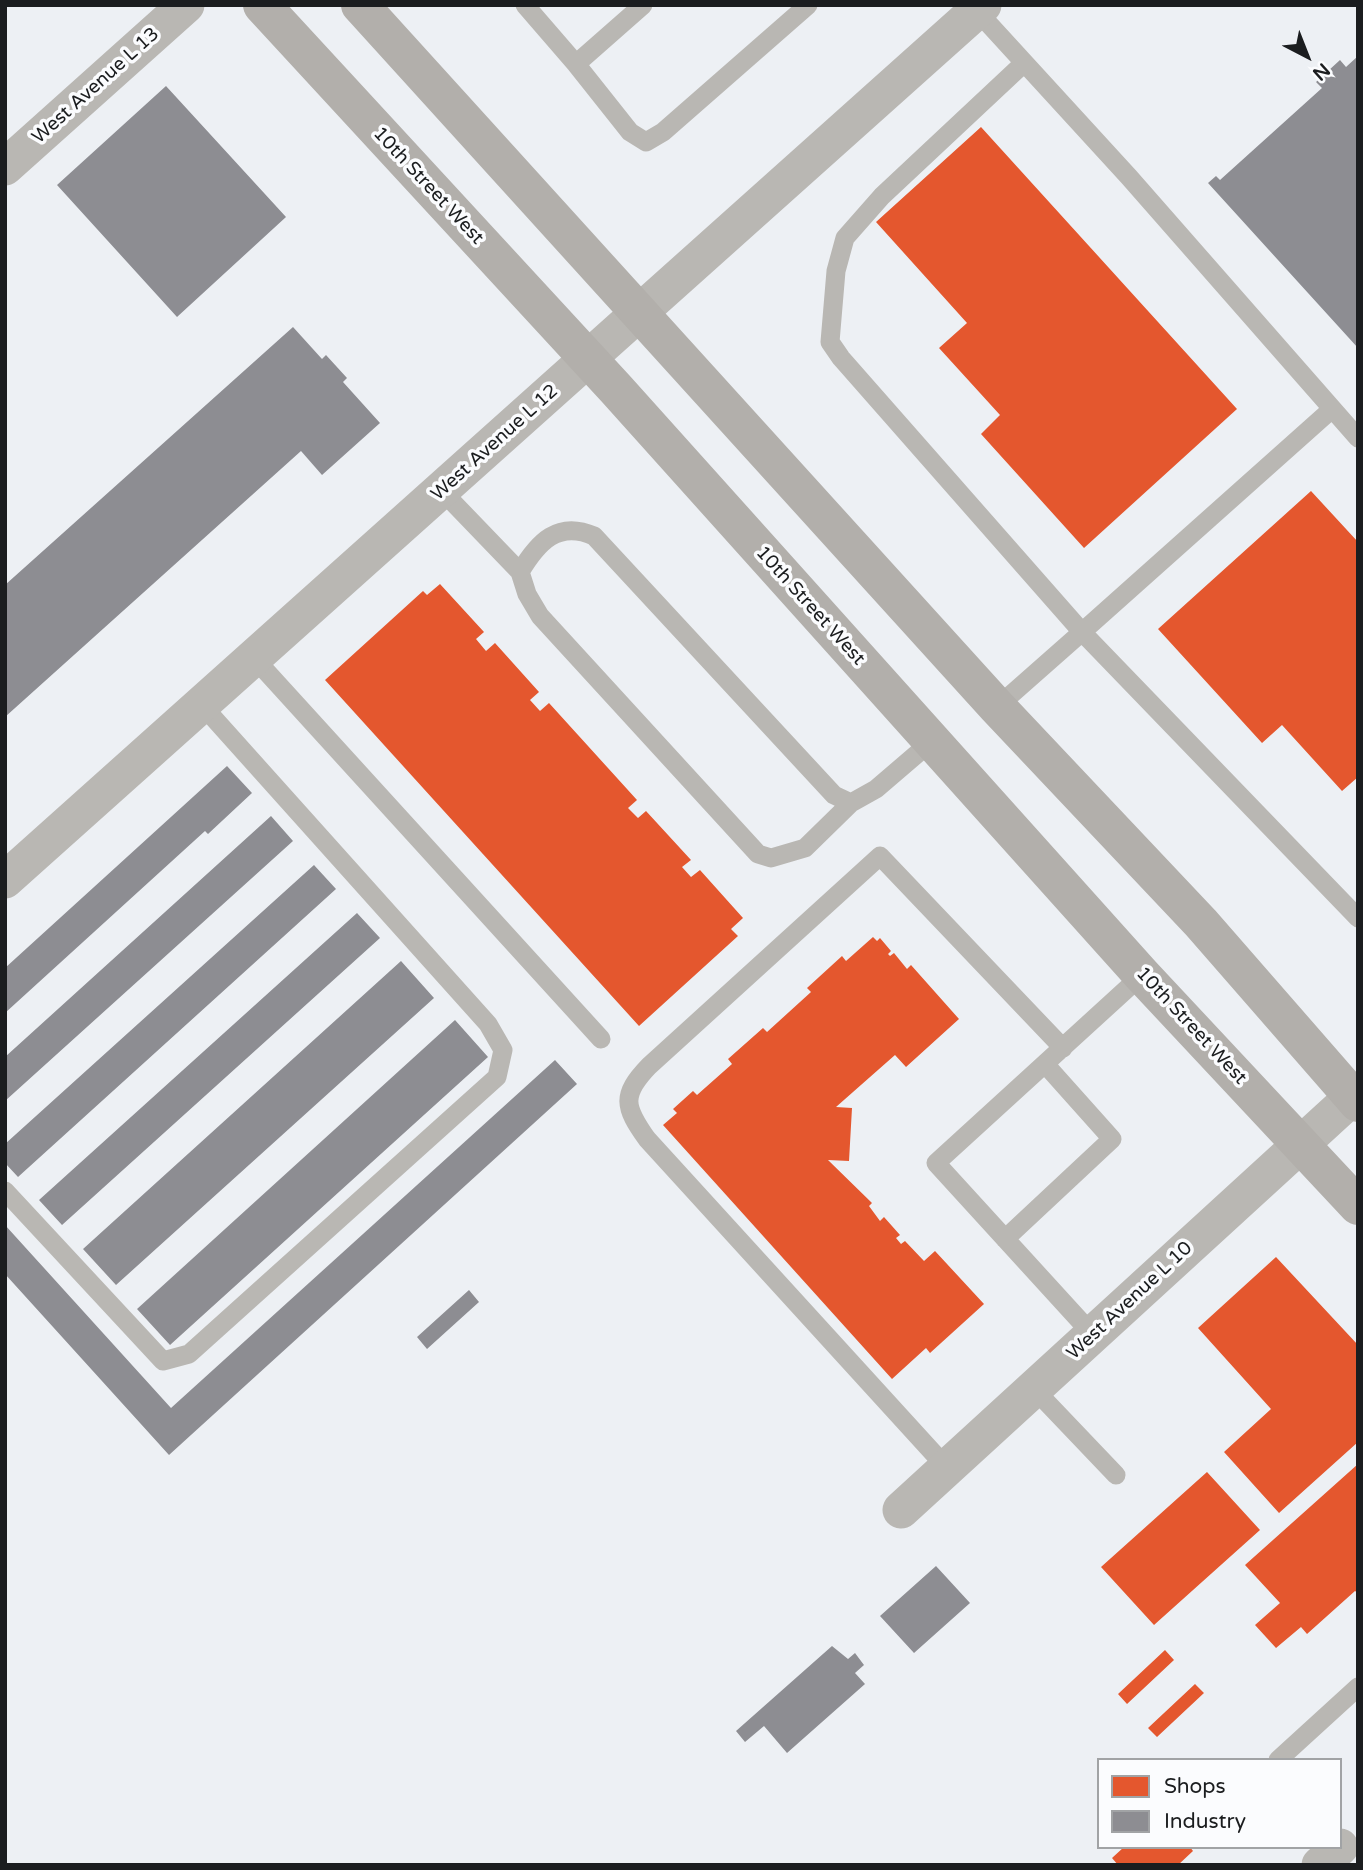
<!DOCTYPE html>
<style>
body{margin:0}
#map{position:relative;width:1363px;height:1870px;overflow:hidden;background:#edf0f4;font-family:"Varela Round",sans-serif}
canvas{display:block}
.frame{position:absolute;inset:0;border:7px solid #1b1d1f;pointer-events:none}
.legend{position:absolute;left:1097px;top:1758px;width:245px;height:91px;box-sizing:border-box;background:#fbfcfe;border:2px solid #a1a3a5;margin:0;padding:9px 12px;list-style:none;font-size:21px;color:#1b1d1f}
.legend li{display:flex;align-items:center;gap:14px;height:35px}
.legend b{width:35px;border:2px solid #a1a3a5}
.north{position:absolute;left:1272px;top:21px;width:70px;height:70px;-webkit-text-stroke:5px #fbfcfe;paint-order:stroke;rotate:138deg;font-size:19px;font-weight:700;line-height:28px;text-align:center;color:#1b1d1f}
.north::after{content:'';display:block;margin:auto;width:24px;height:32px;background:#1b1d1f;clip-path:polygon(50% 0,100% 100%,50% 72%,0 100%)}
</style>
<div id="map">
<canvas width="1363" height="1870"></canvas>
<div class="frame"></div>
<ul class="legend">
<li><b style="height:19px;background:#e4572e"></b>Shops</li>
<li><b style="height:19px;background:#8d8d92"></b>Industry</li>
</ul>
<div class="north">N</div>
</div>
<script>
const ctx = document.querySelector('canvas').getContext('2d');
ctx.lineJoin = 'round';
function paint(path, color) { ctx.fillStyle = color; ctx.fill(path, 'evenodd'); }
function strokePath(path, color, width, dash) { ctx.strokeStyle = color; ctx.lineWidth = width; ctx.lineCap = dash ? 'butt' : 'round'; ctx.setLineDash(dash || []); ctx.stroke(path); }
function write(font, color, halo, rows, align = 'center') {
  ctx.font = font + ' "Varela Round",sans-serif'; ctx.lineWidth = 7; ctx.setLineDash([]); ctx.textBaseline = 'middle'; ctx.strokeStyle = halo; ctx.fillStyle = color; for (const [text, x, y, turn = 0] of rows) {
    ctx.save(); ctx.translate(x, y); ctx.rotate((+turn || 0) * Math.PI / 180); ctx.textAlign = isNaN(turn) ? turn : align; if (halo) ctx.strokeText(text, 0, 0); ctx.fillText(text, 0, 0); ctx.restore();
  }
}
const shops = new Path2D(`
 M981,127L1237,409L1084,548L981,434L1000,415L939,348L967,323L876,222Z
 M1311,491L1358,542V777L1342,791L1282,725L1262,743L1158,629Z
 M440,584L484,632L476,639L486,651L495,643L539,692L530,700L540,711L549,703L637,800L628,808L638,818L646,811L691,860L682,867L691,877L700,870L743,918L731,929L738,936L639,1026L325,680L423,591L427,595Z
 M873,937L877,941L880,938L891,951L888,954L890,956L894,953L907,969L911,965L959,1019L906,1067L895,1055L836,1107L852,1108L849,1161L828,1160L872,1203L869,1206L880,1221L884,1217L900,1235L896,1238L901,1244L905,1241L924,1261L935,1251L984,1304L930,1353L926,1348L892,1379L663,1125L677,1113L673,1109L693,1091L697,1095L732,1064L728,1059L763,1028L767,1032L811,992L807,988L842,956L846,961Z
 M1276,1257L1358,1345V1442L1279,1513L1224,1452L1271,1409L1198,1328Z
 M1358,1464V1593L1355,1591L1307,1634L1301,1627L1276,1648L1255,1625L1280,1603L1245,1565Z
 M1207,1472L1260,1530L1154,1625L1101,1567Z
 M1165,1650L1174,1660L1127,1704L1118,1694Z
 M1195,1684L1204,1693L1157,1737L1148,1728Z
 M1124,1847H1190L1193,1851L1178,1865H1118L1112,1858Z`);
const industry = new Path2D(`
 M1358,56V348L1208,183L1216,176L1220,180L1322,88L1316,82L1340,60L1346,67Z
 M166,86L286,217L177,317L57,185Z
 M293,327L322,359L326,355L347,378L343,382L380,423L322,475L301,451L5,717V585Z
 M227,766L252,793L208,834L205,831L5,1013V968Z
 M271,816L293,841L5,1101V1057Z
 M314,865L336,889L18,1177L5,1163V1144Z
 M357,913L380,938L62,1225L39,1200Z
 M401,961L434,998L116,1285L83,1249Z
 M455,1020L488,1057L170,1345L137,1309Z
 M555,1060L577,1084L169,1455L5,1274V1225L171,1408Z
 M469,1290L479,1302L427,1349L417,1337Z
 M936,1566L970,1603L914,1653L880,1616Z
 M832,1646L848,1659L855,1653L864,1665L855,1673L865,1684L787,1753L764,1726L745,1742L736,1731Z`);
const lane = new Path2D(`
 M525,5L576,64L643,5
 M977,11L1129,177L1358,438
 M1024,63L882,196L845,238L836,271L830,342L841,358L1082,632L1332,409
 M576,64L630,132L646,142L663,132L808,5
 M442,491L520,572
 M254,658L601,1039
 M997,707L1082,632L1358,918
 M851,803L834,795L594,536C558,520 538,542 520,572L527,594L540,616L758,854L771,858L805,848L851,803L876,789L932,741
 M5,1191L163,1361L189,1354L497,1077L503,1050L488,1024L202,705
 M1005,1239L1112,1139L1045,1064
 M1093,1335L936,1163L1142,975
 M1034,1389L1116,1475
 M947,1468L647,1139C624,1107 621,1095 649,1066L880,856L1063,1048
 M1278,1760L1358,1687`);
const street = new Path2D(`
 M5,167L186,5
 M5,880L983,5
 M901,1510L1358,1092
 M1320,1865L1340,1847`);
const primary = new Path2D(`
 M262,5L616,389L1142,975L1358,1206
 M360,5L997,707L1201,923L1358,1103`);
const streetNames = [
 ["West Avenue L 13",96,86,-42],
 ["10th Street West",428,186,47],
 ["West Avenue L 12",495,443,-42],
 ["10th Street West",810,606,48],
 ["10th Street West",1191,1026,47],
 ["West Avenue L 10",1130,1301,-43]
];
paint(shops, '#e4572e');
paint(industry, '#8d8d92');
strokePath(lane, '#b9b7b3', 19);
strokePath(street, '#b9b7b3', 37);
strokePath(primary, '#b2afab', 38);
write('19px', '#1b1d1f', '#fbfcfe', streetNames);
</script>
